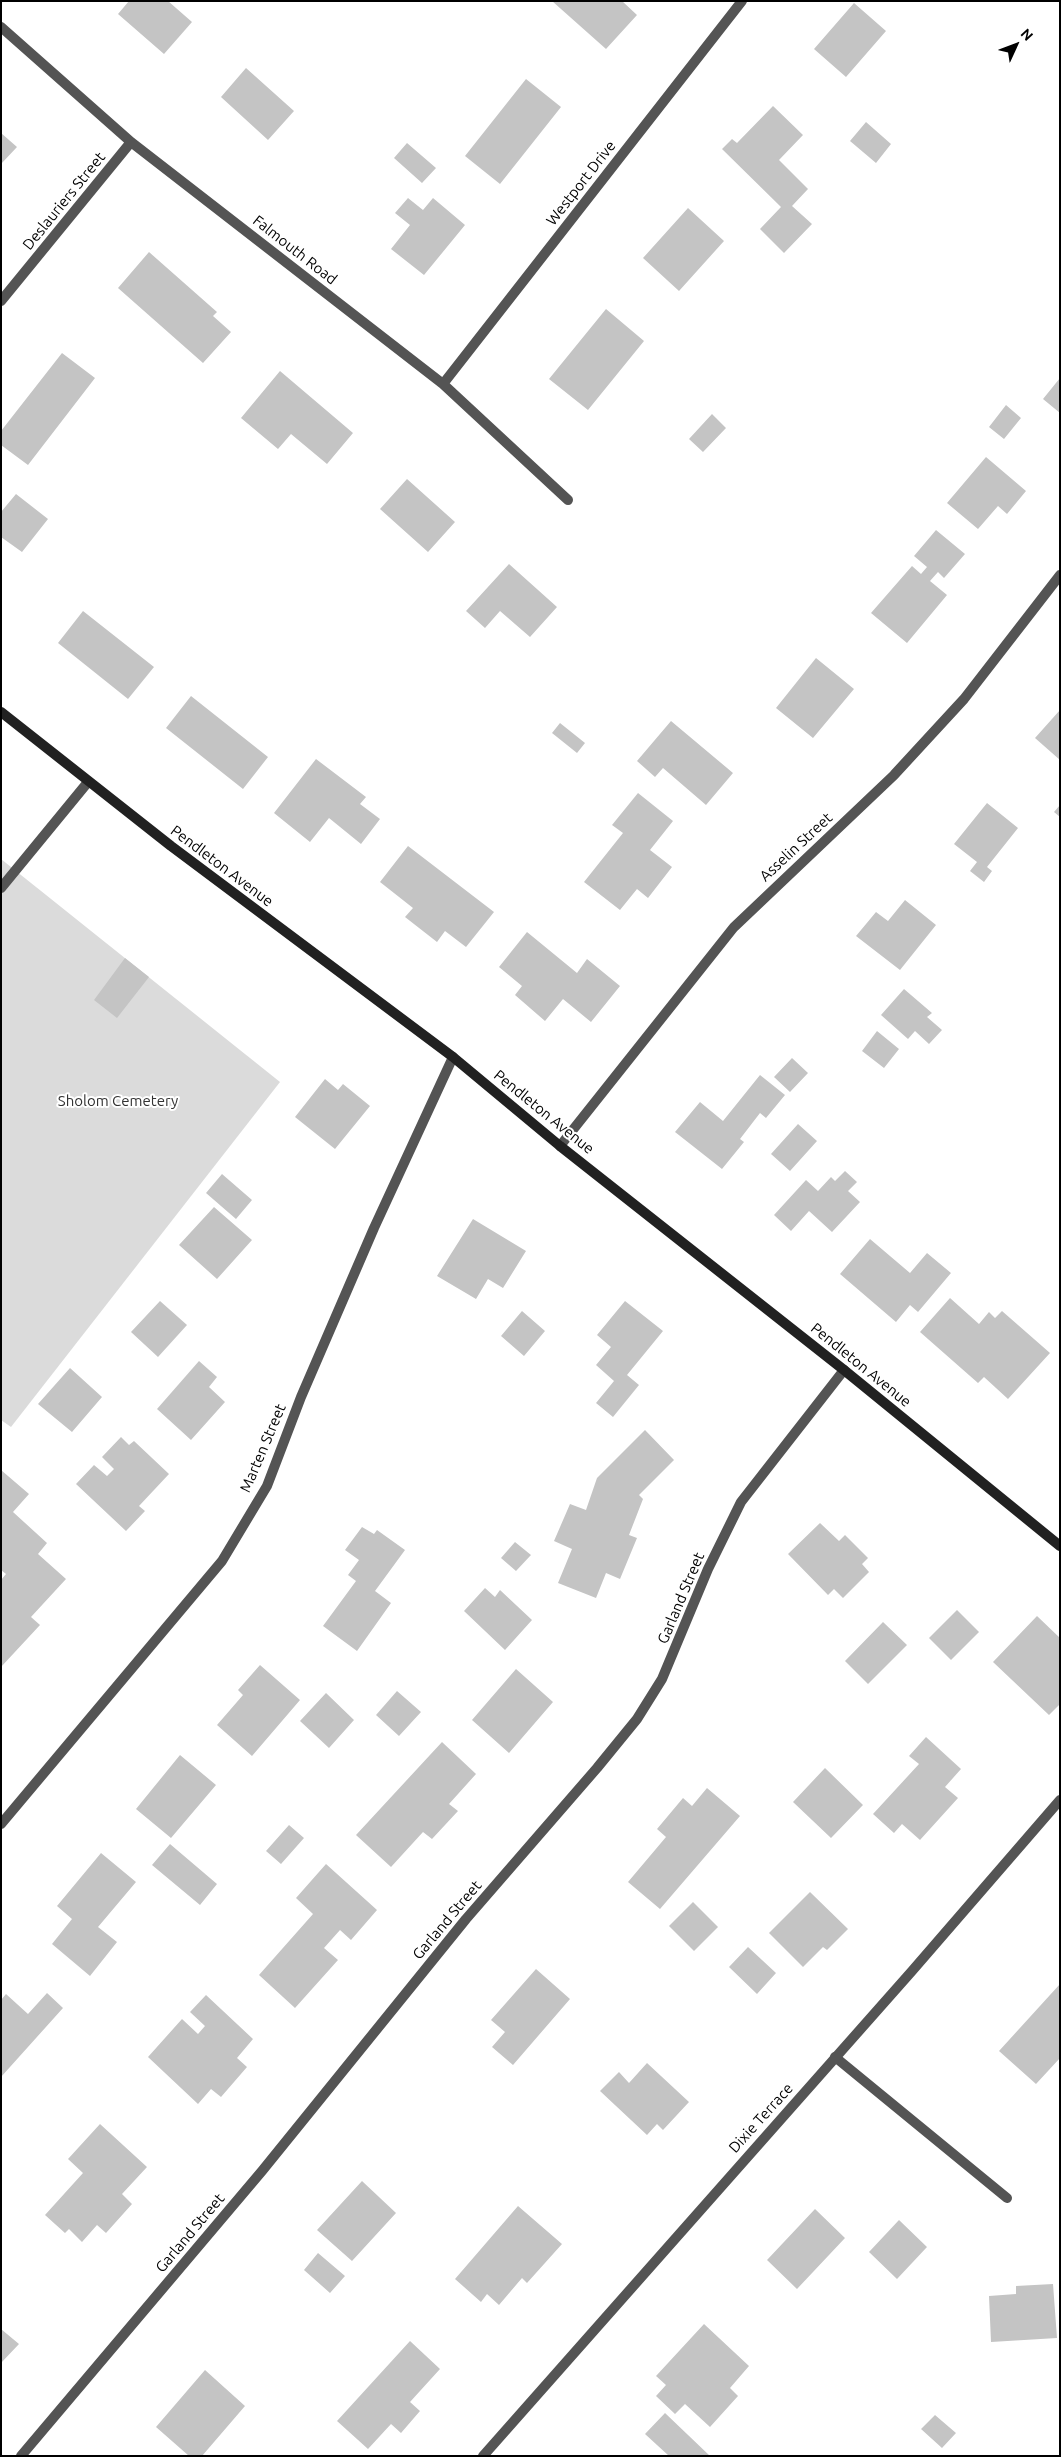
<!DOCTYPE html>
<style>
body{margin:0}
#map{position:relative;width:1061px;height:2457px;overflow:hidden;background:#fff;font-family:Ubuntu,sans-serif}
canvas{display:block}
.frame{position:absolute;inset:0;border:2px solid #000;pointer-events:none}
.north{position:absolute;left:991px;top:20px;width:50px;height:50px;-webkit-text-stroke:4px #fff;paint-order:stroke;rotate:47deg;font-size:14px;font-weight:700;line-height:20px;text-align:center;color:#000}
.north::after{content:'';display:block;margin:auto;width:18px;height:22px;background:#000;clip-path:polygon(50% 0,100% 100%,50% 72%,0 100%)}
</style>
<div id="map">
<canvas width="1061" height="2457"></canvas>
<div class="frame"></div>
<div class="north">N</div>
</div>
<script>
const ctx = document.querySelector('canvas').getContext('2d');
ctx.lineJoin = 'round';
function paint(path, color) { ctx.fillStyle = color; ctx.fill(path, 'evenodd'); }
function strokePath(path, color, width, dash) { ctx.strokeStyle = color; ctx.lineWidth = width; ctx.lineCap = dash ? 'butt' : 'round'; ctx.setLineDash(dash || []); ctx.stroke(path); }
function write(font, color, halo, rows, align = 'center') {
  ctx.font = font + ' Ubuntu,sans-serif'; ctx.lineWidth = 4; ctx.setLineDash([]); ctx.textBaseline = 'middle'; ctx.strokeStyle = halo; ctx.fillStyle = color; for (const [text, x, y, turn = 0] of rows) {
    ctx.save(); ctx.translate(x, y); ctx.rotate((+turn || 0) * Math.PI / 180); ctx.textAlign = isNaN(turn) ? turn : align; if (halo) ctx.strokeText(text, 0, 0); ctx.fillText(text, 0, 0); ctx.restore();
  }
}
const green = new Path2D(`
 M1,859L280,1082L11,1427L1,1420Z`);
const building = new Path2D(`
 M129,1H168L192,22L164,54L118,14Z
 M552,1H622L637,15L606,49Z
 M854,3L886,31L846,77L814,49Z
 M246,68L294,111L268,140L221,97Z
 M526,79L561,107L500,184L465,156Z
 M773,106L803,135L779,160L808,189L792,206L812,224L784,253L760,229L781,207L722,149L732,139L737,143Z
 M866,122L891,144L876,163L850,141Z
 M1,133L17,147L1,164Z
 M407,143L436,168L422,183L394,158Z
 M408,198L423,210L433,198L465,225L424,275L391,249L410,225L395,213Z
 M688,208L724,241L679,291L643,258Z
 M149,252L217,312L213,316L231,332L203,363L118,288Z
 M606,309L644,341L588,410L549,379Z
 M62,353L95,378L28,465L1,445V431Z
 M280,371L353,433L327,464L291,434L278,449L241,418Z
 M1060,378V413L1043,399Z
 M1006,405L1021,418L1004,439L989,427Z
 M712,414L726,428L703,452L689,439Z
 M986,457L1026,491L1007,514L998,506L978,529L947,503Z
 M407,479L455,522L428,552L380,509Z
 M16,494L48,519L22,552L1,537V512Z
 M936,530L965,554L944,578L938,572L930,581L947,595L907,643L871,613L912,566L921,574L927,567L914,556Z
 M509,564L557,607L530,637L500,611L485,628L466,611Z
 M83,611L154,667L128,699L58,643Z
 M816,658L854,689L813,738L776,708Z
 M191,696L268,757L243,789L166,728Z
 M1060,710V760L1035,738Z
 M671,721L733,773L706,805L663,768L655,777L637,761Z
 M560,723L585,743L577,753L552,733Z
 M316,759L366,797L360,804L380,819L361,844L329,818L310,842L274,813Z
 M638,793L673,821L650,850L672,867L648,898L637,889L620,910L584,882L623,833L612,825Z
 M987,803L1018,828L987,867L992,871L984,882L970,871L977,862L954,844Z
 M1060,805V817L1054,812Z
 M408,846L494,912L466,947L445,931L437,942L405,917L413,908L380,882Z
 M905,900L936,925L900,970L856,936L876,912L888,921Z
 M527,932L577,973L587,959L620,986L591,1022L563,999L545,1021L515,995L522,986L499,967Z
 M125,958L149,977L117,1018L94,1000Z
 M904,989L932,1013L927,1017L942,1030L929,1044L915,1031L908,1039L881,1015Z
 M877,1031L899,1049L884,1068L862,1051Z
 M792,1058L808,1073L790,1092L774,1077Z
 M760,1075L785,1095L766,1118L760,1113L740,1139L744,1142L722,1169L675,1132L700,1102L723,1121Z
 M325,1079L338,1090L343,1084L370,1106L335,1149L295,1117Z
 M798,1124L817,1141L790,1171L771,1154Z
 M845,1171L857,1182L848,1191L860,1202L832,1232L809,1211L791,1231L774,1215L806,1180L818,1191L831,1177L835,1181Z
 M222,1174L252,1200L236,1219L206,1193Z
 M214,1207L252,1240L217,1279L179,1245Z
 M473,1219L526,1251L503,1288L488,1279L476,1299L437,1276Z
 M870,1239L910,1273L927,1253L951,1273L918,1312L910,1305L896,1322L840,1274Z
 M950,1298L979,1324L989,1312L995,1318L1002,1311L1050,1353L1008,1399L984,1377L978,1383L920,1332Z
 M160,1301L187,1325L158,1357L131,1332Z
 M625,1301L663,1331L627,1375L639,1385L613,1417L596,1403L614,1381L596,1365L611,1347L597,1335Z
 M522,1311L545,1331L524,1356L501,1336Z
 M199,1361L217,1377L209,1387L225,1402L191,1440L157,1409Z
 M70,1368L102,1397L72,1432L38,1404Z
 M645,1430L674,1460L639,1495L643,1499L629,1535L637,1538L620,1579L606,1573L596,1598L558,1583L572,1549L554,1541L570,1504L586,1510L597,1478Z
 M121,1437L129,1445L134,1441L169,1474L139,1506L145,1511L126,1531L76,1484L94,1465L107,1476L114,1469L102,1457Z
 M1,1470L29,1494L13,1512L47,1543L38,1554L66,1579L31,1617L40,1625L1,1667V1580L6,1574L1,1570Z
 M820,1523L839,1541L845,1535L868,1558L862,1564L869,1572L843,1598L834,1589L828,1595L788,1554Z
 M362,1527L374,1534L377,1530L405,1550L375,1591L391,1603L357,1651L323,1626L356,1581L348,1575L359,1560L345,1550Z
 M515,1542L531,1555L516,1571L501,1558Z
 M485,1588L495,1597L500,1590L532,1620L505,1650L464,1611Z
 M957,1610L979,1632L951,1660L929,1638Z
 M1037,1616L1060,1638V1704L1049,1715L993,1662Z
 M883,1622L907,1645L868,1684L845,1661Z
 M260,1665L300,1700L252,1756L217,1725L243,1695L238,1690Z
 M516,1669L553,1702L509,1753L472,1720Z
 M397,1691L421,1712L399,1736L376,1715Z
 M326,1693L354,1720L329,1748L300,1721Z
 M926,1737L961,1769L945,1787L958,1798L920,1840L902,1824L894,1833L873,1814L919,1764L909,1756Z
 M442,1742L476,1774L449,1804L458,1811L432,1839L423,1832L391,1867L356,1835Z
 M180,1755L216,1785L171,1838L136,1809Z
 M825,1768L863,1805L831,1838L793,1802Z
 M707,1788L740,1816L660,1909L628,1882L666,1837L657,1829L683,1798L692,1806Z
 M289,1825L304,1838L281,1864L266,1851Z
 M170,1844L217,1884L200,1905L152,1865Z
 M101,1853L136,1882L98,1927L117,1942L90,1976L52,1944L72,1919L57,1906Z
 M326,1864L377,1910L351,1940L340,1930L324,1948L338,1960L295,2008L259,1975L313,1914L296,1898Z
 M810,1892L848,1929L827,1950L823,1947L803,1967L769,1933Z
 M693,1902L718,1927L694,1951L669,1926Z
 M748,1947L776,1973L757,1994L729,1967Z
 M536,1969L570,1999L513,2065L492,2047L505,2032L491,2020Z
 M1060,1984V2058L1036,2084L999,2051Z
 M47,1993L63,2008L1,2077V2000L6,1994L28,2014Z
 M206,1995L253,2039L237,2058L247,2067L221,2097L211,2089L198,2104L148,2057L182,2019L198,2034L205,2026L190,2012Z
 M647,2063L689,2102L663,2130L657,2124L647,2135L600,2091L619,2072L629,2083Z
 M100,2124L147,2167L122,2194L132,2204L106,2233L97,2225L82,2242L69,2229L65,2233L45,2215L83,2173L68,2159Z
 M362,2181L396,2213L352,2261L317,2230Z
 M518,2206L562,2244L527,2283L522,2278L499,2305L487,2294L481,2302L455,2279Z
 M815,2209L845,2238L797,2289L767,2260Z
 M899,2220L927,2247L897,2279L869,2252Z
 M318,2253L345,2276L330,2293L304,2270Z
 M1053,2284L1057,2338L991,2342L989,2296L1016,2294V2286Z
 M704,2324L749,2366L730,2388L738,2396L710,2427L685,2404L675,2414L656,2396L666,2385L656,2376Z
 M1,2329L19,2344L1,2363Z
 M410,2341L440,2369L410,2402L420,2411L401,2433L391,2424L368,2449L337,2421Z
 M205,2370L245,2406L202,2456H189L156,2427Z
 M665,2413L710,2456H669L645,2434Z
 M935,2415L956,2433L942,2448L921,2429Z`);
const lane = new Path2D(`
 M1,888L88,782
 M835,2057L1007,2198`);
const street = new Path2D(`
 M1,27L131,142L443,384L568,500
 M1,301L131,142
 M443,384L742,1
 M560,1146L734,927L894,775L964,699L1060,575
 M1,1824L222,1561L267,1486L301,1397L374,1228L453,1057
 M21,2456L262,2171L466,1919L597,1768L637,1719L662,1679L708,1569L741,1502L844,1370
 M483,2456L912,1971L1060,1800`);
const secondary = new Path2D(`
 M1,712L171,846L453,1057L560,1146L844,1370L1060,1546`);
const streetNames = [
 ["Westport Drive",581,183,-52],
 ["Deslauriers Street",64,201,-51],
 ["Falmouth Road",295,250,38],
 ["Asselin Street",796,847,-43],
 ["Pendleton Avenue",222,866,37],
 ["Pendleton Avenue",544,1112,39],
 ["Pendleton Avenue",861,1365,39],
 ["Marten Street",263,1448,-67],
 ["Garland Street",681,1598,-67],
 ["Garland Street",447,1920,-50],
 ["Dixie Terrace",761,2118,-48],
 ["Garland Street",190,2233,-50]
];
const parkNames = [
 ["Sholom Cemetery",118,1101]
];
paint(green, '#dbdbdb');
paint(building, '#c4c4c4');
strokePath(lane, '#545454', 10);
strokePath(street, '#545454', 10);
strokePath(secondary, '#212121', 10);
write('15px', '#000', '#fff', streetNames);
write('15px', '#323232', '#fff', parkNames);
</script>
